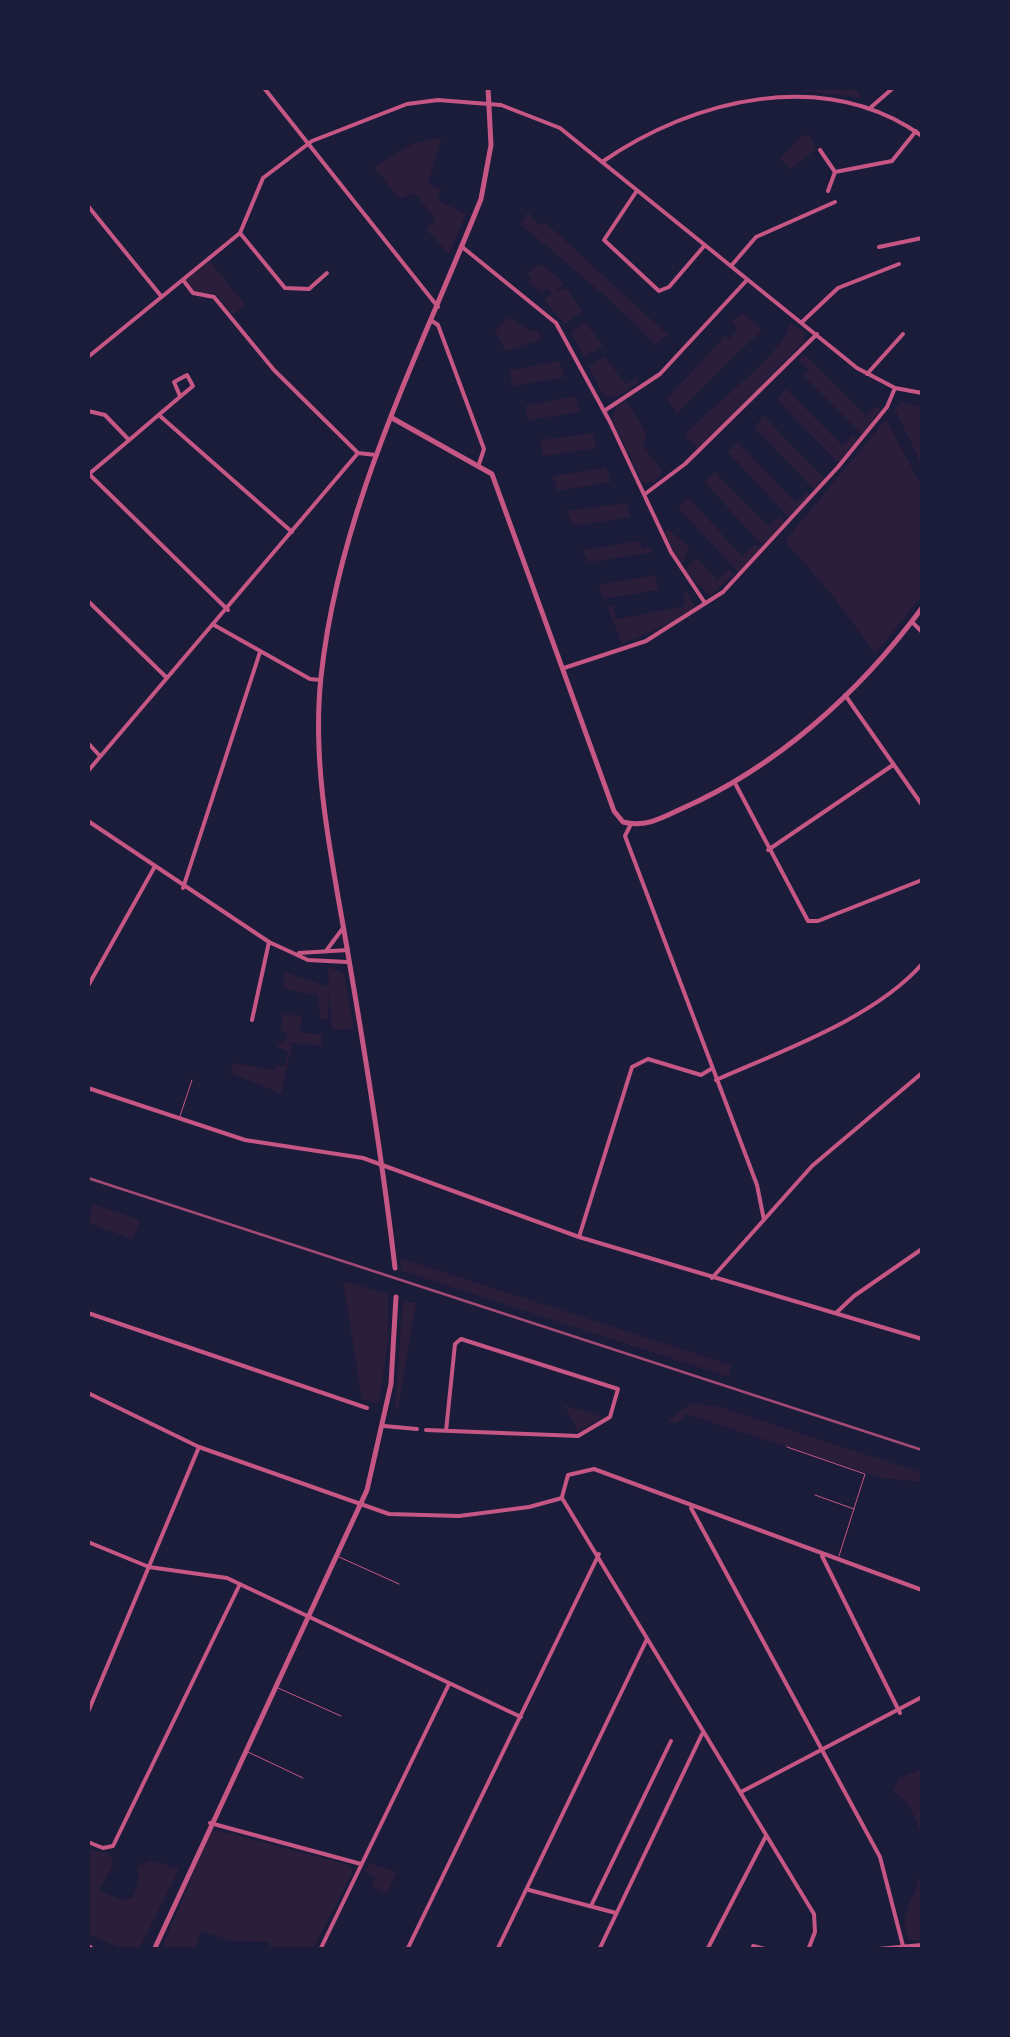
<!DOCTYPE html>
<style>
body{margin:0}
#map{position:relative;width:1010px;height:2037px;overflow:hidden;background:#1b1b3a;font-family:Jost,sans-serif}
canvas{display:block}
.frame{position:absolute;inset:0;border:90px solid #1b1b3a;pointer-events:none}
</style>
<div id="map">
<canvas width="1010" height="2037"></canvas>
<div class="frame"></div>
</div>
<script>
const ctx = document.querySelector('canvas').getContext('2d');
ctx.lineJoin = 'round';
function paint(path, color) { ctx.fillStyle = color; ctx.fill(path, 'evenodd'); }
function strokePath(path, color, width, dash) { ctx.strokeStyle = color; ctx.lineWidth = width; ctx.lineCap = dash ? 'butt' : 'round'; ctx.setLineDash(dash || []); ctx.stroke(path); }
const green = new Path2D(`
 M855,88L862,98L792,89L794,88Z
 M802,135L810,136L816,149L791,169L780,159Z
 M442,137L428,184L441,189L437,200L466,214L449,254L426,229L436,220L415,193L400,199L374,167L412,144Z
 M528,212L541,226L545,222L668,335L655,345C616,303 567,263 520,224Z
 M210,261L245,305L233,315L216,294L195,292L186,280Z
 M541,264L564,283L555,292L566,288L582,311L565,324L544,300L552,293L546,288L542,293L528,282L532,277L527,272Z
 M743,313L762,330L677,413L667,398L725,336L729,339L738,330L731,322Z
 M509,317L531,332L536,328L543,339L505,351L495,330Z
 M585,322L603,346L584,357L571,332Z
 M790,323L805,332L804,342L697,449L685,435C707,409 787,351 790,323Z
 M805,355L866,415L877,406L881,410L862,434L803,375L809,370L798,360Z
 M605,357L626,385L637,377L639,382L617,397L603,396L589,366Z
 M559,361L565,377L512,386L510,370Z
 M786,389L842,445L853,435L858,439L838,463L777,400Z
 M575,396L580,412L528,420L525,406Z
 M626,400L646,433L644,447L663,472L654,482L643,483L612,419L616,406Z
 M901,402L922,407V466L895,409Z
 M764,416L825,479L815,491L754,427Z
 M886,419L922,487V596L875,654L836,600L785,541Z
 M594,433L596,448L543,456L540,440Z
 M738,442L795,502L807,492L811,495L790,519L728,452Z
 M606,468L611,482L558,491L552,476Z
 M715,472L768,526L779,516L787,524L764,547L704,482Z
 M688,497L742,556L756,544L762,549L738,572L678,508Z
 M627,503L630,517L573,526L567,511Z
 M667,529L690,547L681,565L664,533Z
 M640,541L642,548L651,547V553L588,562L583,550Z
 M696,557L717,580L729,569L734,575L710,596L685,571Z
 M655,575L658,590L603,599L598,585Z
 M687,591L695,607L671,623L622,644L607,606L614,605L616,619L685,606L683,592Z
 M328,967L344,973L354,1029L332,1030L329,991L328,1019H321L318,996L283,988L284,972L329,987Z
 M283,1014L302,1016L300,1032L322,1035L321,1046L287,1042L292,1045L281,1094L231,1073L233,1063L275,1070L276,1065L285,1066L288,1052L276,1046L288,1038L281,1028Z
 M93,1204L140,1220L133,1239L88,1223Z
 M400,1258L731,1365L729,1377L402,1271Z
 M343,1281L388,1294V1339L379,1404L362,1399Z
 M403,1301L416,1303L398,1410L395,1409Z
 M692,1403L723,1408L922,1473V1482L882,1478L686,1414L678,1423L667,1422Z
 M564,1405L603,1417L578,1432Z
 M922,1769V1940H909C899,1919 909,1906 917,1886C930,1854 921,1809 893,1791L899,1778Z
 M217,1830L349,1865L353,1871L313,1949H271L269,1942L233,1941L201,1931L195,1949L161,1950L211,1831Z
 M88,1849L110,1854L114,1864L99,1890L121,1900L133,1897L139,1881L137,1867L150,1860L179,1869L139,1949H122L88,1934Z
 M370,1863L396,1872L387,1894L372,1887L376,1877L365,1872Z`);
const service = new Path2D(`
 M180,1116L192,1080
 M787,1447L865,1474L839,1556
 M815,1495L854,1509
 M339,1557L399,1584
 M278,1688L341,1716
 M248,1752L303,1778`);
const minor = new Path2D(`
 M264,88L438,307
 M869,109L893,88
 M820,150L835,172
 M602,162C694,98 825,67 922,136
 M828,191L835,172L892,161L916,131
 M636,192L604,240L659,291L669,287L705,245
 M88,206L161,296
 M240,233L285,288L309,289L327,273
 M461,246L556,323L610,422L671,552L705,603
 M879,247L922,238
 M731,266L756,237L835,202
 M183,280L193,293L214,297L274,370L358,453
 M432,321L438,325L484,449L479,464
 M802,322L838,288L899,264
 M88,357L240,233L263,178L312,141L407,104L438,100L501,105L560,128L857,368L895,388L922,393
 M867,374L903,334
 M88,411L105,415L129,440
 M604,411L660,374L747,280
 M160,416L292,532
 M358,453L376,455
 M89,474L228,610
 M89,474C124,445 158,415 193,386L187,375L174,382L180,396
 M645,494L685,464L817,334
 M88,601L167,678
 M912,622L922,632
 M214,625L310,679L320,680
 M564,668L646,641L723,592L838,467L887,407L895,388
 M845,695L922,805
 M88,743L100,756
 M88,771L358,453
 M736,785L808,921H818L922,880
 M88,821L269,942L308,960L347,962
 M631,824L625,836L757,1185L764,1220
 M768,850L893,765
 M183,888L260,652
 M326,951L343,928
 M299,953L348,950
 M88,986L154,868
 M252,1020L269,942
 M716,1080C781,1051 875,1018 922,964
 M88,1088L245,1140L363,1158L579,1237L922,1339
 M579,1237L632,1067L648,1059L701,1075L711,1069
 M712,1278L812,1166L922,1073
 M88,1313L367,1408
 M836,1313L854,1296L922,1249
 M88,1393L199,1447L389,1514L459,1516L529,1507L562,1498
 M384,1426L417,1429
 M426,1430L578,1436L610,1417L618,1389L461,1339L455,1344L446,1431
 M562,1497L568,1475L594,1469L922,1590
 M562,1498L814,1914L815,1932L808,1950
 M691,1508L880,1857L903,1946
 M88,1542L149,1567L227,1578L521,1717
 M822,1556L900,1713
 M88,1712L199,1447
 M741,1792L922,1697
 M210,1823L361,1864
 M88,1842L103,1848L113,1846L240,1584
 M529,1890L616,1913
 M591,1906L671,1741
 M753,1946L769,1950
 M320,1950L449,1684
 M407,1950L599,1554
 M497,1950L647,1639
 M599,1950L702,1734
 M707,1950L766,1836
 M867,1950L922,1945`);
const tertiary = new Path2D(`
 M392,418L492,474L614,811L623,822C645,828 662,818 681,809C777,767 860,692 922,608
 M395,1268C383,1163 366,1059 348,954C333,864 311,769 321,677C339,508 419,355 481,199L491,145L488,88
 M154,1950L367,1490L391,1384L396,1297`);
const primary = new Path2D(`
 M88,1947L92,1950`);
const rail = new Path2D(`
 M88,1178L922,1450`);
paint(green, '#2a1e3b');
strokePath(service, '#c65784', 1);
strokePath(minor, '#c65784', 4);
strokePath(tertiary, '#c65784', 5);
strokePath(primary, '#ff6b9d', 6);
strokePath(rail, '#a44b75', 2.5);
</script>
